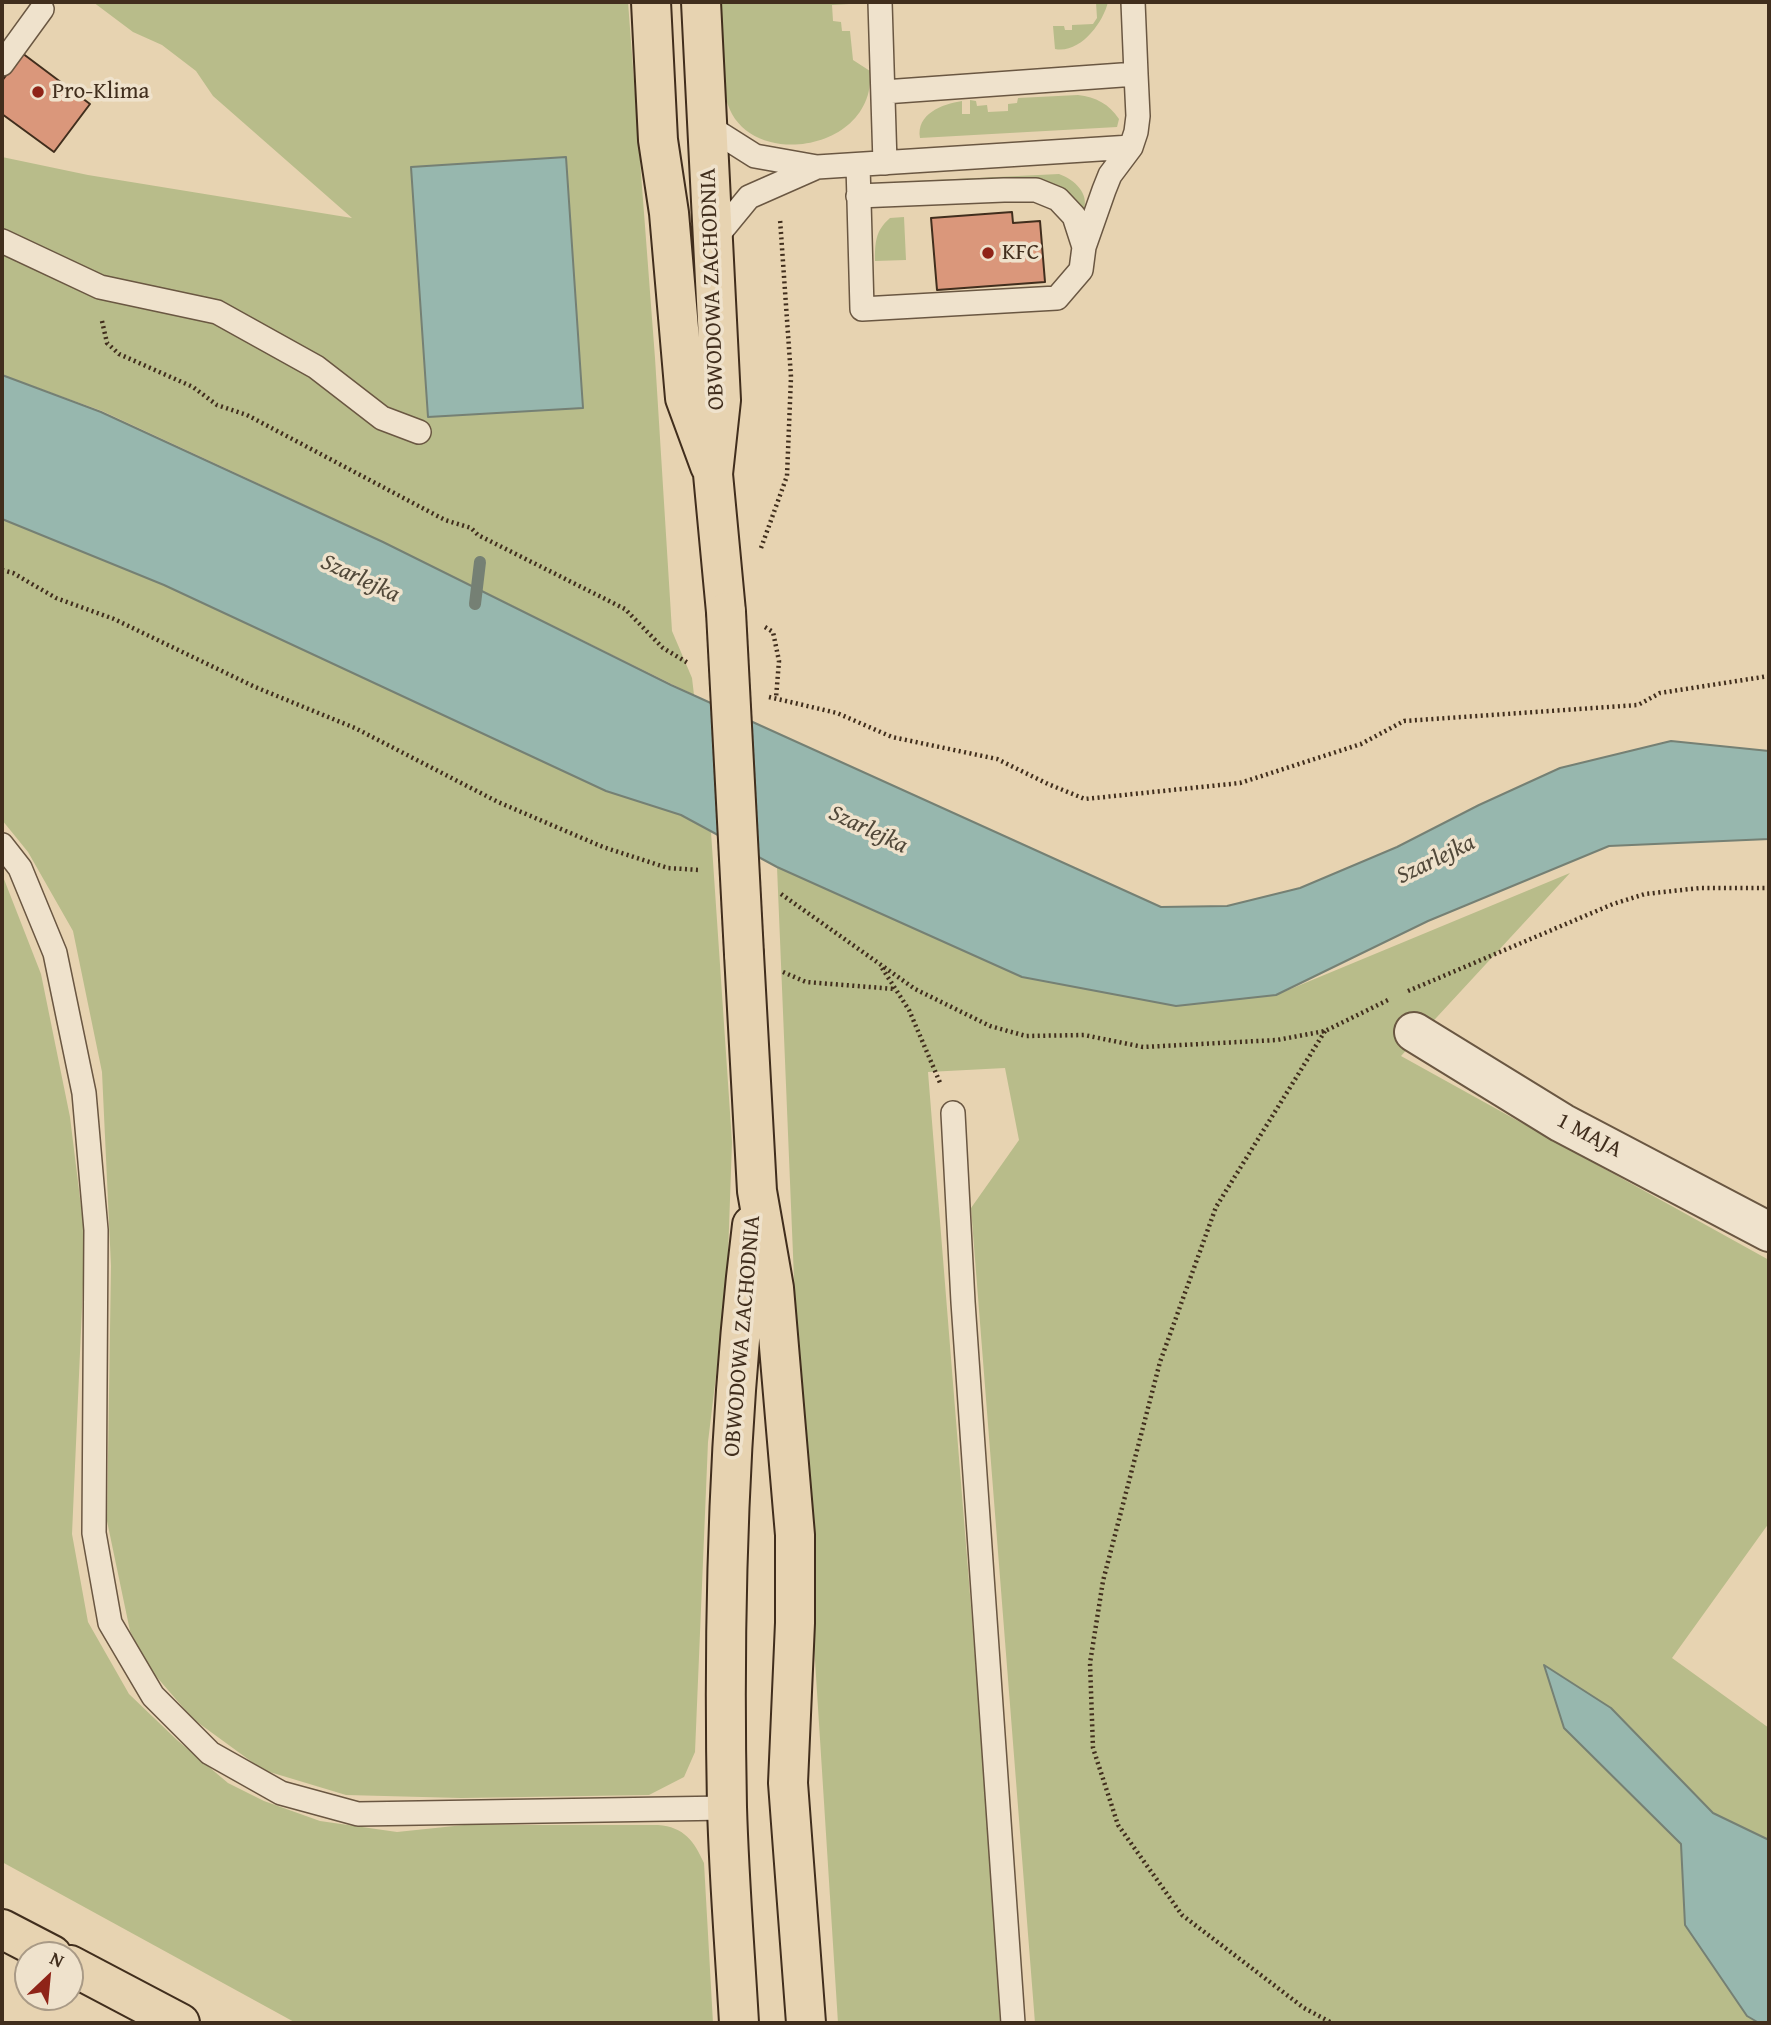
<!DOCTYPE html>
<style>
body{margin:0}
#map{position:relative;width:1771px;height:2025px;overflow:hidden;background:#e7d3b1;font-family:"Gentium Book Plus",serif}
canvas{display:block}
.frame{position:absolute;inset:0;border:4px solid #412e1d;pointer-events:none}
.north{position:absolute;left:14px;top:1941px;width:70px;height:70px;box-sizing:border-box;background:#efe2cc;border:2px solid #a99a86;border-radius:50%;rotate:26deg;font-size:19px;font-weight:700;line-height:28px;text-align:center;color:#412e1d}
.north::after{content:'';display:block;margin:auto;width:24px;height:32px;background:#8f2418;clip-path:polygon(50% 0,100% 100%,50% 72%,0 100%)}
</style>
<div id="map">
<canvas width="1771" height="2025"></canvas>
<div class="frame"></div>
<div class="north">N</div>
</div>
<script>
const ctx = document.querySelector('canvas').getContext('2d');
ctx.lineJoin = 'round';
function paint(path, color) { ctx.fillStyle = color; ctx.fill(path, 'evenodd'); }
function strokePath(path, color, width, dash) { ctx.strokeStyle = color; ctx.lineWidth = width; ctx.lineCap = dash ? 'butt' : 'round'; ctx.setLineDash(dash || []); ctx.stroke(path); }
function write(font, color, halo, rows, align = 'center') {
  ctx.font = font + ' "Gentium Book Plus",serif'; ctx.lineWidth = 7; ctx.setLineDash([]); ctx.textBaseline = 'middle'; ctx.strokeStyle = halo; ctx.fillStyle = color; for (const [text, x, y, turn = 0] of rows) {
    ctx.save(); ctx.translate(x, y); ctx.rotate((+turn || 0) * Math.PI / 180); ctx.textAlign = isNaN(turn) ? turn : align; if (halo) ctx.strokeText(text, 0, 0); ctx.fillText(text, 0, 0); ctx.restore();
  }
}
const green = new Path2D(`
 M93,2H628L655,358L672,631L692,678L694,695L383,542L238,474L102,411L2,375V157L88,175L352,218L213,96L196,71L162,45L133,32Z
 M721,2H849V4L832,5L833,21L841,22L842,31H850L853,60L870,71C877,154 742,172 726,98Z
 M1096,2H1108C1103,23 1080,54 1055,49L1053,26H1064L1065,30H1072V25L1093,24L1097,18Z
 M1078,95C1096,97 1109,104 1119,119L1117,127L920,138C916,114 942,104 962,101V114H970V100L976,101L977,106L987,105L988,112L1008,111V104L1017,103L1018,98Z
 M1059,174C1075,180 1089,193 1084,210C1067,197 1061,183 1035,178L893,185V182Z
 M904,217L906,260L875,261C875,243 875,231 890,218Z
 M2,519L164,585L606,791L681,815L711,832L732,1142L727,1285L708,1442L695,1752L684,1777L649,1795L461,1798L346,1795L263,1770L193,1719L149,1668L130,1631L107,1521L111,1266L102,1072L73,931L28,852L2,820Z
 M777,867L1022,977L1276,995L1570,873L1401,1056L1769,1260V1523L1672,1658L1769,1728V2023H1035L971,1208L1019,1140L1005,1068L928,1072L995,1906L1000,2023H838L800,1424Z
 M2,874L41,974L70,1117L85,1239L72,1534L88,1622L129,1694L177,1740L228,1783L264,1801L320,1821L397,1832L464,1825H658C684,1827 694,1841 704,1863L713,2023H296L2,1862Z`);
const water = new Path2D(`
 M566,157L583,408L428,417L411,167Z
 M2,375L101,412L383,542L671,685L1161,907L1227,906L1300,888L1397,847L1479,805L1560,768L1671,741L1769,751V839L1609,846L1428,921L1276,995L1176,1006L1022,977L777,867L681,815L606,791L164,585L2,519Z
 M1544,1665L1611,1708L1713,1813L1769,1840V2023H1759L1747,2016L1685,1925L1681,1844L1564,1728Z`);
const stream = new Path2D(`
 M475,604L480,562`);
const building = new Path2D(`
 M22,53L90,104L54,152L2,114V81Z
 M1012,212L1013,223L1040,221L1045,282L937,290L931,218Z`);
const path = new Path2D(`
 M102,321L107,343L119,354L193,387L217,405L247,415L445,520L471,528L478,535L625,609L663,648L688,663
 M761,548L787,476L791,377L780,219
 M2,570L13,573L56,598L114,619L255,687L355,728L498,802L603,847L668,868L699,870
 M765,627L773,632L779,661L776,698
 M769,697L837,713L892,737L997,759L1048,784L1085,799L1240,783L1361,744L1404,721L1638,705L1660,693L1769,676
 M781,894L915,989L990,1026L1026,1036L1084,1035L1143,1047L1277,1040L1325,1031L1388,1000
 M882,968L909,1010L941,1085
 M783,972L806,982L895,989
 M1408,991L1613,904L1645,894L1700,888H1769
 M1325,1031L1216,1207L1160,1362L1103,1581L1090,1663L1093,1748L1118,1825L1182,1915L1304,2008L1332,2023`);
const service = new Path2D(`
 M880,2L885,163
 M2,64L42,9
 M884,92L1136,74L1133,2
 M706,125L755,156L817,167L1131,147
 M858,165L862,309L1057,298L1081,270L1084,247L1104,190L1110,175L1131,147L1136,132L1138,116L1136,74
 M858,196L1004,190H1036L1058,199L1074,216L1084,247
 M2,241L100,287L217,312L316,367L382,418L419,432
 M712,242L749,197L817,167
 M2,845L20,868L55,953L84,1093L96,1230L94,1533L110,1623L153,1696L210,1753L281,1793L358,1814L727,1808
 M953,1113L963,1302L1013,2023`);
const minor = new Path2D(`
 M1414,1032L1562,1123L1769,1232`);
const primary = new Path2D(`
 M651,2L658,140L669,213L685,398L710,466
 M701,2L721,400L713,474L726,612
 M744,954L757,1191L774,1288L795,1535V1623L788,1783L806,2023
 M739,2023C735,1951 729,1879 727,1807C723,1612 728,1418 752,1225`);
const motorway = new Path2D(`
 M2,1929L52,1955
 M70,1965L180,2023`);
const primaryBridge = new Path2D(`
 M726,612L744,954`);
const markers = [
 [38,92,7,"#8f2418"],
 [988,253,7,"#8f2418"]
];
const poiNames = [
 ["Pro-Klima",52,92],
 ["KFC",1002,253]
];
const streetNames = [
 ["OBWODOWA ZACHODNIA",713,289,-92],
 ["1 MAJA",1589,1136,28],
 ["OBWODOWA ZACHODNIA",743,1336,-85]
];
const waterNames = [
 ["Szarlejka",360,579,25],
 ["Szarlejka",868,830,25],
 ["Szarlejka",1436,860,-26]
];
paint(green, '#b8bc8a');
paint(water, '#97b7ae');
strokePath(water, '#758074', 2);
strokePath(stream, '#758074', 12);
paint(building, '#da977b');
strokePath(building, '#412e1d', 2);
strokePath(service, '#6a5742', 26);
strokePath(minor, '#6a5742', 42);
strokePath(primary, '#412e1d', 42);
strokePath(motorway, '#412e1d', 42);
strokePath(path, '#412e1d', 4.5, [2, 3.5]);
strokePath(service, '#efe2cc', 23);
strokePath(minor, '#efe2cc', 38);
strokePath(primary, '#e7d3b1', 38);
strokePath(motorway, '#e7d3b1', 38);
strokePath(primaryBridge, '#412e1d', 42, []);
strokePath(primaryBridge, '#e7d3b1', 38);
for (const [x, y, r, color] of markers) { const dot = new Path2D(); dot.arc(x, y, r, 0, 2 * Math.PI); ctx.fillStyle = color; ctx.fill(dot); strokePath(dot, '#efe2cc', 2.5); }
write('23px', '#412e1d', '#efe2cc', poiNames, 'left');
write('23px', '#412e1d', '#efe2cc', streetNames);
write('italic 24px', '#52493a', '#efe2cc', waterNames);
</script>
